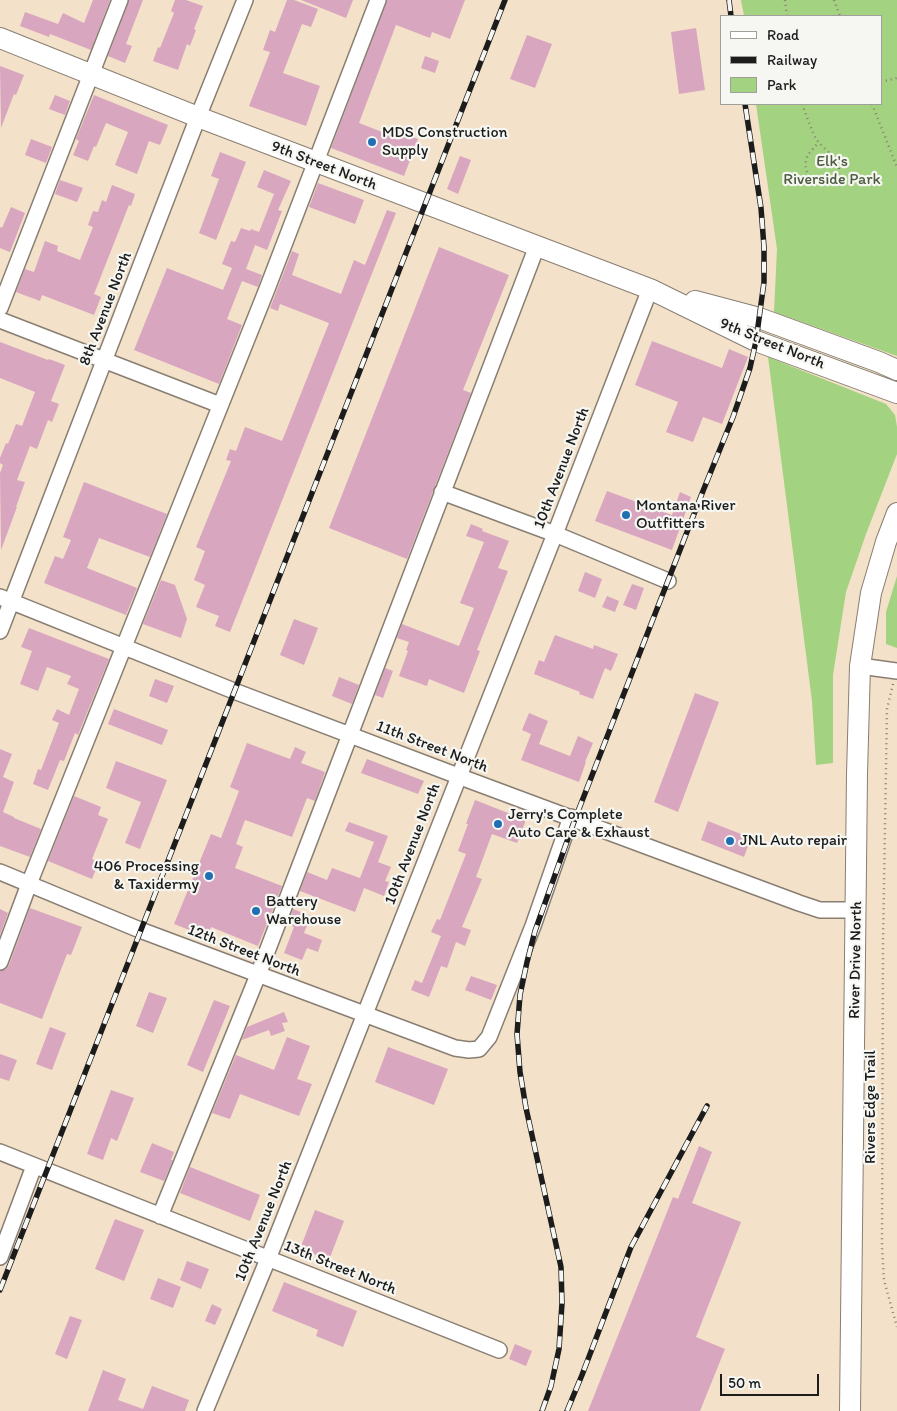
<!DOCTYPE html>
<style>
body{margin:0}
#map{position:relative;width:897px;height:1411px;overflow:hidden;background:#f4e1c9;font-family:Itim,sans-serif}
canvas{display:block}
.legend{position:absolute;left:720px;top:15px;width:162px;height:90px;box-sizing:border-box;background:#f6f6f2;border:1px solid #9f9f9c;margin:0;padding:6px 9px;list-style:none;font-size:15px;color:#1c1c1c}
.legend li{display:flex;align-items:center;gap:10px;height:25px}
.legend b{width:25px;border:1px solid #9f9f9c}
.scale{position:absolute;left:720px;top:1374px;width:99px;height:22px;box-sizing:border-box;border:2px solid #1c1c1c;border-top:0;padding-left:6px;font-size:15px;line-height:18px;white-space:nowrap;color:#1c1c1c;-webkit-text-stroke:4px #f6f6f2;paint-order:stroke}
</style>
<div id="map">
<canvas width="897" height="1411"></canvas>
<ul class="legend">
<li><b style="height:6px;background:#fff"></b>Road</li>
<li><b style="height:6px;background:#1c1c1c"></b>Railway</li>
<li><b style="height:14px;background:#a3d280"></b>Park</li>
</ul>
<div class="scale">50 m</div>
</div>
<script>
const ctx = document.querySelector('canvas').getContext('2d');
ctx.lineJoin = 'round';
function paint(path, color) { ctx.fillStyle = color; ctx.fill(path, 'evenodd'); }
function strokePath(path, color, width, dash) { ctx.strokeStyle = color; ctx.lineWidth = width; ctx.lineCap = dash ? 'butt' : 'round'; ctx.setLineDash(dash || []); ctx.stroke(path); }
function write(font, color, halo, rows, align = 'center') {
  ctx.font = font + ' Itim,sans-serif'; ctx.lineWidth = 4.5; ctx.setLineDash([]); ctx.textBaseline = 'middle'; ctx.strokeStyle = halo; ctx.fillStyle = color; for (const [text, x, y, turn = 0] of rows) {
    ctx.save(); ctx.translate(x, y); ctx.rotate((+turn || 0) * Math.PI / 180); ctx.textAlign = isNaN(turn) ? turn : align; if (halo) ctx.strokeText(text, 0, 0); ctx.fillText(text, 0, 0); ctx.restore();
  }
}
const green = new Path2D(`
 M741,0H897V356L774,312L777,249L756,104H881V16H744Z
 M768,357L886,404L895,415L897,427V454L866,534L846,592L833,675V763L816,765L812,701Z
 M897,576V648L886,644V612Z`);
const building = new Path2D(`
 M93,0H110L91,50L50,34L49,37L20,26L25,12L58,24L63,13L84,23Z
 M129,0H143L126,44L132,46L125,63L108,56Z
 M175,0H186L203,6L194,29L196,30L190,46L187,44L178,70L153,61L158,47L160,48L174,13L171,11Z
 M287,0H294L318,9L311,27L302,24L283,73L320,86L306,126L249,106L270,52L263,50L270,30L275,32Z
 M301,0H353L346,18Z
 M387,0H465L450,39L432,32L430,38L396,25L359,123L395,137L397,131L418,139L404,176L331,148Z
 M696,28L705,90L679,94L671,32Z
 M527,35L552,44L535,88L510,79Z
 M425,56L439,61L435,73L421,68Z
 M0,66L24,75L16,95L14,94L1,128Z
 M55,95L70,101L65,115L49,109Z
 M94,95L168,125L160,145L149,141L137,174L115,165L128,132L106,123L96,147L94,146L88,161L73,155L79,141L76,139Z
 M31,139L52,147L46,163L25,155Z
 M220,152L246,162L216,240L199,233L219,179L211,176Z
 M460,156L471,160L458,194L447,189Z
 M264,170L291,181L278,210L282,211L267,250L255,245L246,269L262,275L258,287L242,281L227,319L242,325L219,384L134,350L167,268L223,290L232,268L222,264L231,241L235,242L241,228L250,231L251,229L259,232L274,194L257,187Z
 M60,180L83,188L77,202L55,194Z
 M318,183L364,200L355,224L309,207Z
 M112,185L135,194L131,206L129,205L94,294L101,297L94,315L42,295L40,301L16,292L25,269L34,272L45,241L58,246L57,251L80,260L93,227L88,225L93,211L98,212L102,200L106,202Z
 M11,207L25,213L10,252L0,248V227L2,228Z
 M387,210L396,213L230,632L215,626L219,616L196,607L205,585L194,580L205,551L196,547L231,461L226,460L230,449L236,451L245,427L282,441L329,323L280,304L278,311L270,308L292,251L299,254L292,275L341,294L354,260L365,265Z
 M439,247L509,275L463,390L471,393L407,559L329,528Z
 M652,341L722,368L729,349L748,357L722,424L703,417L693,442L666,432L678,402L635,385Z
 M0,342L48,360L49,359L65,365L51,401L59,404L52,422L48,420L37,449L30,446L17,480L25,482L16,507H17L1,550L0,473L3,465L0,463V458L6,443L8,444L16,424L22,426L35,392L0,378Z
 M84,482L167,514L150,557L99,538L87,568L137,588L126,615L44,583L55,556L63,559L71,540L63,537Z
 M607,491L672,515L680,492L691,497L672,550L595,521Z
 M471,524L483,529L482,531L509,541L498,568L508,571L477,650L480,651L464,693L429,679L427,686L399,676L408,651L406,650L409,642L397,638L402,624L459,646L474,608L460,603L484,542L466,536Z
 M585,572L602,579L595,598L578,591Z
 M161,580L175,585L187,619L181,638L143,624Z
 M632,584L644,588L636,610L623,605Z
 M607,596L619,601L615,612L602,607Z
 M294,619L318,628L304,665L280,655Z
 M29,628L109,659L78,735L75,733L64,761L60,760L48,790L33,784L38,769L41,770L59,723L52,720L57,709L69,715L79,689L67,684L71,676L47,667L38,691L20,684L32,651L21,647Z
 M555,635L593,649L594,645L618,654L611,671L605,668L593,699L579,694L580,692L534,674L539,660L544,662Z
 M385,668L393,671L383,698L375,695Z
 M339,677L359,685L352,704L332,696Z
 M155,679L174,686L167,703L149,696Z
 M695,693L719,702L678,812L654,802Z
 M114,709L168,730L162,745L108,724Z
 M529,713L548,721L539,744L570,756L578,736L593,743L585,762H586L579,782L521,760L531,734L522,730Z
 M247,743L290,759L295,747L306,752L301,763L325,772L315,801L307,798L292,837L245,820L236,844L243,847L235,868L282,886L258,946L211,927L207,937L174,924L211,834L221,838L239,791L230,787Z
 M0,749L12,754L3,777L14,782L3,812L14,817V818L41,829L30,857L0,846Z
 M367,759L424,781L418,794L361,773Z
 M116,761L167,780L140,849L125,843L141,802L106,788Z
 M74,796L101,807L98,815L108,819L92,859L99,862L92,879L48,861Z
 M475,800L526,820L517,843L492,834L476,877L482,879L462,927L471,930L465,946L456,942L447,968L441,966L429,997L411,990L415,980L422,983L441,936L431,932L437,919L440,920L466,854L458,851L468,824H466Z
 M708,821L751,838L744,857L701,840Z
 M349,822L388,836L378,862L391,867L385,881L389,882L384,896L364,888L355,912L300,891L307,872L327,880L332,868L360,878L374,842L345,831Z
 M30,908L82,927L71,955L67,954L42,1019L0,1003V971L6,969L9,965Z
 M0,909L8,913L0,935Z
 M293,909L311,916L304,933L322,940L318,952L307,948L302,960L284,953L294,927L288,924Z
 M471,976L497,985L491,1000L465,990Z
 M149,992L167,998L153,1033L136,1026Z
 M214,1000L230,1006L203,1072L187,1065Z
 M284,1012L288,1022L282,1023L285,1031L271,1036L269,1030L242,1040L247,1027Z
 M50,1027L66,1033L52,1070L36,1064Z
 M287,1037L310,1046L297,1079L312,1084L299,1116L240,1094L230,1119L212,1113L236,1055L274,1070Z
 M388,1047L448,1069L434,1105L375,1082Z
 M0,1054L17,1060L9,1081L0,1078Z
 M111,1090L134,1098L117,1141L111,1138L103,1160L87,1154Z
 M152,1143L174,1152L171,1160H173L164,1181L140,1172Z
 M699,1146L712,1152L692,1203L741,1222L696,1337L725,1349L700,1411H588L673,1197L678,1199Z
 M190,1167L260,1195L250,1221L180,1193Z
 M315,1210L344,1221L329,1260L300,1249Z
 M115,1219L144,1230L124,1281L95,1269Z
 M187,1261L209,1269L201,1289L180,1280Z
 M158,1278L181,1287L173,1308L150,1299Z
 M284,1282L357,1311L343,1347L316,1336L318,1330L272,1311Z
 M212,1304L222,1309L215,1325L205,1321Z
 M70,1316L82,1320L67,1359L55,1354Z
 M515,1344L532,1351L526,1366L509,1359Z
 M103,1370L126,1379L118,1400L143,1409L152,1386L189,1400L185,1411H88Z`);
const path = new Path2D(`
 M785,0L787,16
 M834,0L840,16
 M881,80L885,81L897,78
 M802,104C806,115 810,126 815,137C821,149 849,163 835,178C828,186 817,181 809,178C802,159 806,156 819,142
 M872,104L897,167
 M893,684L887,709L883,943L882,1247L884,1280L897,1327`);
const minor = new Path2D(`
 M0,308L120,0
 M0,320L220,405
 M442,492L555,534L668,581
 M0,597L234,691L458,776L799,903L820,910H856
 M0,631L198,117L245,0
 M860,666L897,671
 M0,872L140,930L455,1048L469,1050L479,1049L489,1037L533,926L571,817
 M0,962L29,884L267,289L378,0
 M0,1152L499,1350
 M160,1216L258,975L537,246
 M0,1257L34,1166
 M205,1411L268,1259L555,534L650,289`);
const major = new Path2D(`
 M0,38L198,117L650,289L756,341L897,393
 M695,301L759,318L879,362L897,370
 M850,1411L857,774L860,666L871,593L886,542L897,513`);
const rail = new Path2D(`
 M729,0L731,16
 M0,1290L505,0
 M542,1411L551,1386L559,1349L562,1303L561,1267L526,1108L520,1072L517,1034L520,995L527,962L535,931L575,819L703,491L733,417L750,368L756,341L764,282V247L761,208L745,104
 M567,1411L582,1375L631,1247L707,1106`);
const markers = [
 [372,142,5,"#1f6fb2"],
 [626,515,5,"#1f6fb2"],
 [498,824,5,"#1f6fb2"],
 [730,841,5,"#1f6fb2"],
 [209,876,5,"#1f6fb2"],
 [256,911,5,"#1f6fb2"]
];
const poiNames = [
 ["MDS Construction",382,133],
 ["Supply",382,151],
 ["Montana River",636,506],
 ["Outfitters",636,524],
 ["Jerry's Complete",508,815],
 ["Auto Care & Exhaust",508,833],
 ["JNL Auto repair",740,841],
 ["406 Processing",199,867,"right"],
 ["& Taxidermy",199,885,"right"],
 ["Battery",266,902],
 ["Warehouse",266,920]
];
const parkNames = [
 ["Elk's",832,162],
 ["Riverside Park",832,180]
];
const streetNames = [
 ["9th Street North",324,166,21],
 ["8th Avenue North",106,309,-69],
 ["9th Street North",772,344,22],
 ["10th Avenue North",562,468,-69],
 ["11th Street North",432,747,21],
 ["10th Avenue North",413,844,-69],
 ["12th Street North",244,951,21],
 ["River Drive North",856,960,-89],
 ["Rivers Edge Trail",871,1107,-90],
 ["10th Avenue North",264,1221,-68],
 ["13th Street North",340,1268,22]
];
paint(green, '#a3d280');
paint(building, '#d9a6c0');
strokePath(minor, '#887e72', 18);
strokePath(major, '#887e72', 22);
strokePath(path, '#887e72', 2.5, [1, 4]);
strokePath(minor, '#fff', 15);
strokePath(major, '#fff', 20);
strokePath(rail, '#1c1c1c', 5.5);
strokePath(rail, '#f6f6f2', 4, [11]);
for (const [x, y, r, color] of markers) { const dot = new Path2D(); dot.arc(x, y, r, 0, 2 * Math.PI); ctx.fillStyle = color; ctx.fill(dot); strokePath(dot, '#f6f6f2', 2); }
write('16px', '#1c1c1c', '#f6f6f2', poiNames, 'left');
write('16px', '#4b5c3f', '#f6f6f2', parkNames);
write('16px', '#1c1c1c', '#f6f6f2', streetNames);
</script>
